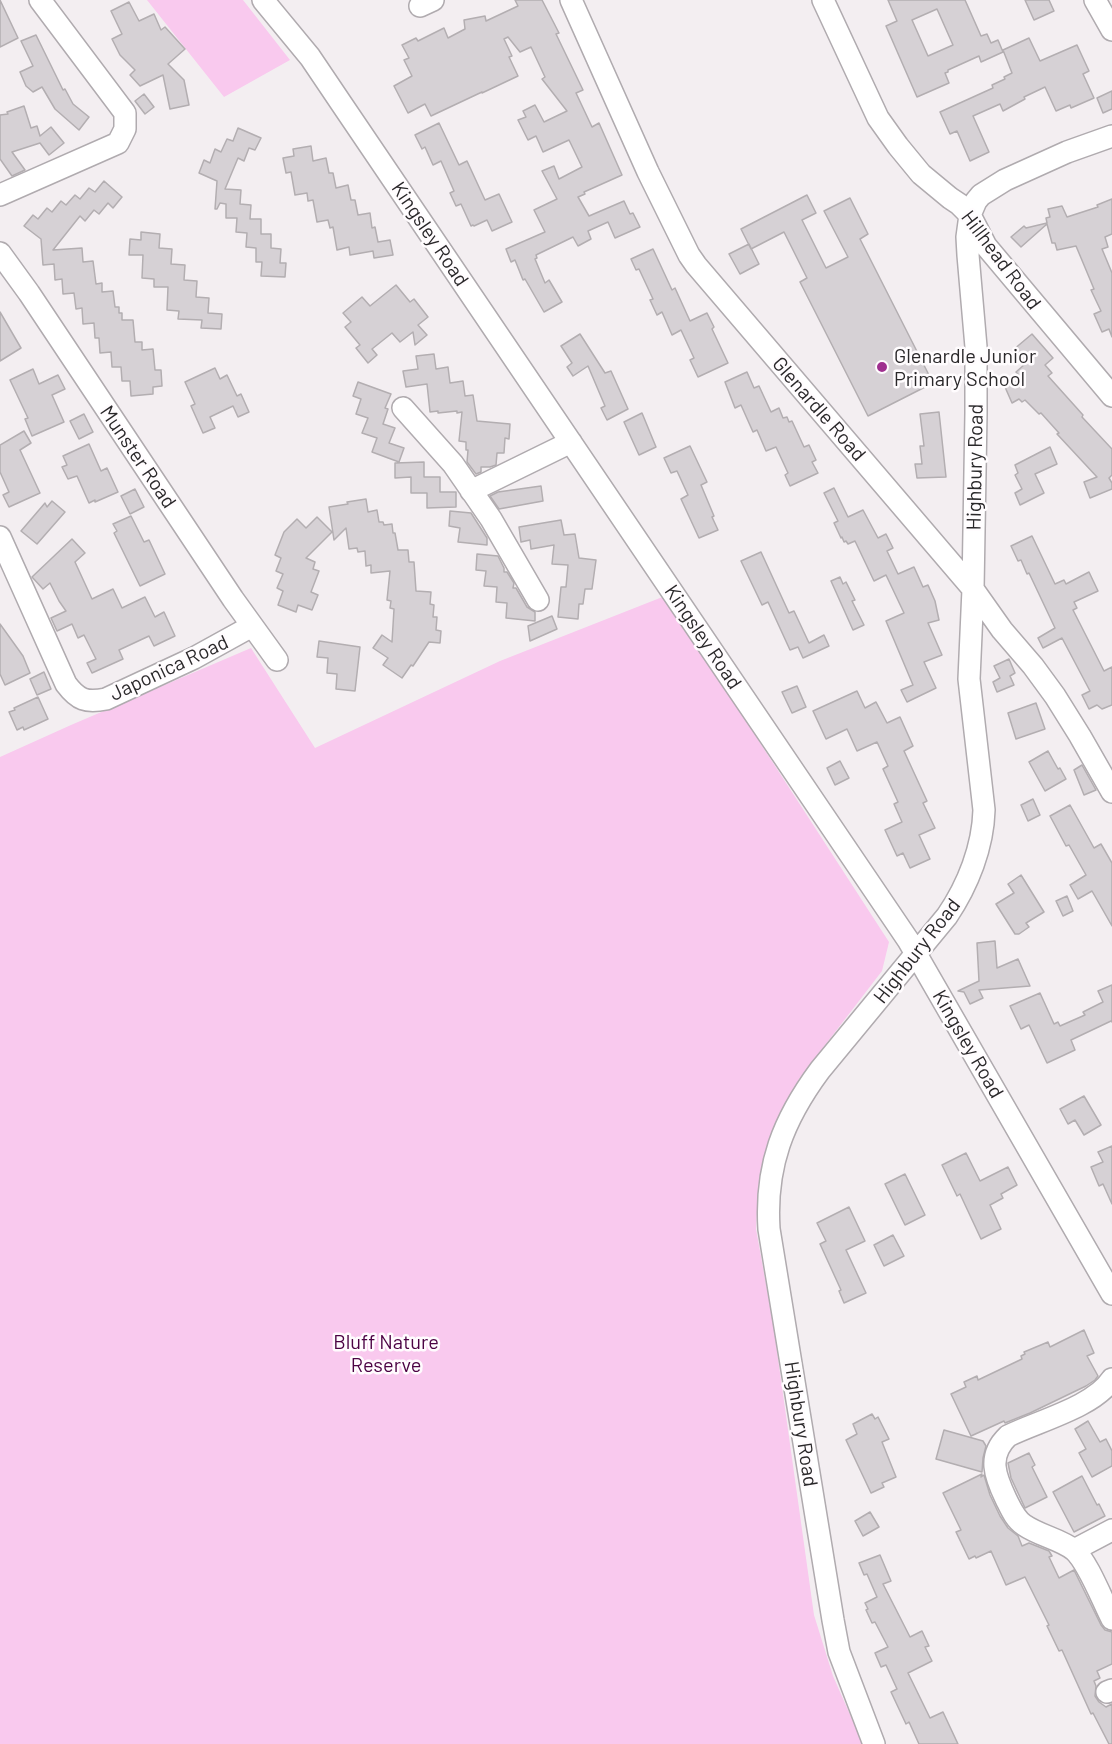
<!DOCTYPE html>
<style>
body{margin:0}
canvas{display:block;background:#f3eef1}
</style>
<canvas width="1112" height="1744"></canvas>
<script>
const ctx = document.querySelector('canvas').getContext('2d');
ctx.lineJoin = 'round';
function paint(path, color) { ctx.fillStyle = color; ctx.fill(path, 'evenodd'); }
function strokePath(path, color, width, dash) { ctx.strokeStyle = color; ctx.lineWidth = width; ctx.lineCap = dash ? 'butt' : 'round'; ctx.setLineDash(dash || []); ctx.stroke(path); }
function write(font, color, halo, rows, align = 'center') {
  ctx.font = font + ' Barlow,sans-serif'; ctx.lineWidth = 5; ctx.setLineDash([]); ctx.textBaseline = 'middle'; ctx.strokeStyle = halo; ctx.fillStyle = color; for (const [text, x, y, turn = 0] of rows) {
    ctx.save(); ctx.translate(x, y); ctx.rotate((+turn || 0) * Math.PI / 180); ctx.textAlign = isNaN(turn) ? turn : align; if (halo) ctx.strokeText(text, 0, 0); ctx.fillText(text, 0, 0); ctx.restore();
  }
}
const green = new Path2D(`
 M147,0H243L290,60L224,97Z
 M665,596L889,942L882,971L799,1079L780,1112L766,1151L758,1190L756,1229L773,1323L814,1615L833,1676L863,1744H0V757L71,725L251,648L315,748L500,661Z`);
const building = new Path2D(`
 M0,0L18,38L0,47Z
 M515,0H542L559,33L556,34L583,90L576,93L592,127L599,123L622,175L584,192L585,194L578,197L589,216L624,201L630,214L633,213L640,227L615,238L608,222L588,231L591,239L578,246L573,237L536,255L537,258L535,259L545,283L549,280L562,302L544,312L525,279L523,280L515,260L511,262L506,249L545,232L534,210L557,199L542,171L554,166L559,179L582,167L569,140L543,152L536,136L528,140L518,120L526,117L523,111L535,105L544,122L567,111L542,79L545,77L531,47L520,52L508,37L504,39L512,56L509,57L518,76L482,93V92L431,116L425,104L408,113L394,86L412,76L404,60L409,58L402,45L416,38L418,41L444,28L448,38L465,29L464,20L485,16L486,21L518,6Z
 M888,0H965L981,36L987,34L991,43L998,40L1003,52L981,62L979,56L948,70V72L945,73L949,83L917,97L886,26L897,21ZM937,9L953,45L928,56L912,20Z
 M1025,0H1049L1054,11L1034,20Z
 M129,2L139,21L154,14L161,30L165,27L185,49L168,64L184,80L189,105L170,109L163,75L140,86L130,75L135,70L120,55L112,39L122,34L111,11Z
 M36,35L63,90L65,89L73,104L89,117L79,130L55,109L42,87L33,92L26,86L20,72L33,66L21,41Z
 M1029,38L1040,61L1077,45L1089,71L1083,74L1094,98L1071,108L1070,105L1056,111L1045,87L1024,97L1025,99L1003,111L1000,104L973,116L989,152L970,161L957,131L950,134L940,112L993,88L992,85L1005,79L1004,77L1012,73L1003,50Z
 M1112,91V109L1103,113L1097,98Z
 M144,94L154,107L145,114L135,101Z
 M24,106L31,128L37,126L40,136L51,127L64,143L49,155L40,143L12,152L25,170L12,176L0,159V115L8,114L7,112Z
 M439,123L459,165L467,161L485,200L499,194L512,222L492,231L487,220L474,226L473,225L471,226L461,204L456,206L450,193L454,191L441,161L433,165L425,147L422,149L415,135Z
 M238,128L261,138L255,150L249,148L244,161L238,158L225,189L241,190L240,204L251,205L250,219H261V234H271V248L281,249L280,263H286L285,277L261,276L262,262H256V248L246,247L247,233L236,232L237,218H226V204L220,203L217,209H215L217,181L199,173L204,160L210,163L215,149L221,152L227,139L233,141Z
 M311,146L313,161L326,158L329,173H333L336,188L348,185L351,200H355L358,215L370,213L372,228L375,227L378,242L390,240L393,255L374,258L373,251L350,255L349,247L337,250L333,227L330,228L328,220L317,222L313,200L308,201L307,193L295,195L291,172L286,173L283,158L294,156L293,149Z
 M104,181L122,197L113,208L108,203L99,214L94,210L85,221L80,216L53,250L82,248L83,262L93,261L96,284L102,283V292L113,291L115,307H119V313H122V320H133L135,342H142V350L153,349L155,370H161L162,386L153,387V394L131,396L130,381H122L121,367H112L111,352L100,353L99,338H95L94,323L83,324L82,308L76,309L74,293L63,294L62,279L55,280L54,264L43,265L41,239L24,226L33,215L38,219L47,208L52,212L61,201L66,205L75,195L80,199L89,188L95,192Z
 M807,195L816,213L802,220L826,268L848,257L824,211L850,198L868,234L860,239L933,383L868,416L800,282L807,278L784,232L751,249L741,229Z
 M1112,199V234L1105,237L1108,247L1102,249L1112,273V337L1109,329L1102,332L1094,314L1101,311L1091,290L1094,289L1076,246L1057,250L1055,243H1052L1047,224L1021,247L1011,237L1024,226L1026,228L1047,223L1046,218L1050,217L1048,209L1062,206L1067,217L1098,207L1097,205Z
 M141,232L160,234L159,248L172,249L171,264L185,265L184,280L197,281L196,297L209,298L208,313L222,314L221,329L201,328L202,320L178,319L179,311L167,310L168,287H154V279L142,278L143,255H129L130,239L141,240Z
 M749,244L759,264L740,274L729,254Z
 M653,249L672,290L675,288L690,321L707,313L714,327L712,329L728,363L698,377L690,360L694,358L681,330L672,335L662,312L657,315L650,300L653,299L639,269L636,270L631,259Z
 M396,285L410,302L414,299L428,317L418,325L427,335L415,345L413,332L400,342L392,333L372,349L377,355L368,363L356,348L360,345L345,327L351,322L343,313L362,297L370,306Z
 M0,312L21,348L0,361Z
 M580,334L605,373L611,371L628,409L607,420L601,408L605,406L588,366L573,376L567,367L572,363L561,346Z
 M1032,334L1053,358L1045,365L1052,373L1048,376L1083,415L1082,417L1112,449V475L1109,478L1112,483V489L1090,498L1084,482L1097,477L1057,434L1059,433L1041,413L1039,414L1025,400L1022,402L1019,399L1012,403L1005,387L1022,379L1016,372L1025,364L1013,350Z
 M434,354L436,369L448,367L450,383L463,381L465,396L473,395L477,421L510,424L509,439L505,438L504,453H497L496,465L490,467H481V472L476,474L467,462L468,450H466V442L459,441L462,412L457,413V411L438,413V411L430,412L427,384L406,387L403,371L418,369L416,356Z
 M215,368L220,379L227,375L237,396L241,394L249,412L238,417L233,406L210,417L215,428L203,433L191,406L195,404L185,382Z
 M33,369L39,384L58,375L65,389L52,395L64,422L32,436L25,419L28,418L10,380Z
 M747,372L754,388L759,386L771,412L779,408L783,418L787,417L789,422L792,421L804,447L809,445L816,460L812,462L818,473L790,486L785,475L788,473L776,447L766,451L757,430L753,432L741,405L735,408L725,382Z
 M358,382L391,394L385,408L388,409L383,424L395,428L389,443L404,448L399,462L372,452L377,438L362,433L368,418L356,414L361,399L353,396Z
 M939,412L946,477L917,478L915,464H922L920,446H924L920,414Z
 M642,413L656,447L639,455L624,422Z
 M84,414L93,432L79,439L70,421Z
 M24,431L31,443L20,450L40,493L9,507L3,495L9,492L0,472V445Z
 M89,444L101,471L107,468L118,492L95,502V500L89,503L77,476L68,479L62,467L67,465L63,456Z
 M690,446L707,482L701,485L714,516L712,517L718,530L699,538L681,499L688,495L677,471L671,473L664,458Z
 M1050,447L1057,464L1035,474L1044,493L1020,505L1015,493L1022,489L1015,475L1018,473L1015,465Z
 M424,462V477H440V492H456V507L427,508V493H411V477L395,478V463Z
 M541,486L543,501L499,509L490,496L498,492Z
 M834,488L848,517L863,510L878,538L886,534L893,548L887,551L898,574L914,567L923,587L928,585L935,601L939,620L928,623L942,655L924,662L936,688L907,702L901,690L913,685L886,621L904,613L886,575L874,581L855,541L848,544L846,541L844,542L842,537L841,538L834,523L838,521L824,493Z
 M135,489L144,507L130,514L121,496Z
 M366,499L368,512L377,510L379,522H383L384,525L392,524L393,533H395L398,550H408L409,562H414L416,591L431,592L430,604L434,605L433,617H437L436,630L441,631L440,643L429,642L413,666L411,665L402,678L383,665L388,658L373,648L382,635L392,642L394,609L390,608L391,601L387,600L390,571L371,573V565L366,566L365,551L358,552L357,548L349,549L346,528L334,540L329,507L348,504L347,502Z
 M52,501L65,512L37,544L21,531L45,503L47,507Z
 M450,511L471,513L487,538V545L458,542L460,528L449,526Z
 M131,516L144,542L149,540L165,574L140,586L114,533L117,531L113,524Z
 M317,517L332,532L306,558L315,562L313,569L319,571L311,592L318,595L312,610L298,605L296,612L278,605L283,591L277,588L283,574L276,571L281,558L275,555L284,532L297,519L306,528Z
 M561,520L564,535L575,534L579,558L596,560L592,589H585L583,604H579L578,619L558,617L561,587H566L568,565L552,564L554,545L531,549L530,540L521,542L519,527Z
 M1032,536L1055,584L1064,580L1066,584L1089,572L1098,591L1074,602L1077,608L1073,610L1104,671L1112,667V705L1102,709L1097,705L1089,709L1082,695L1090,691L1062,638L1043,648L1038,638L1055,628L1029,573L1027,574L1021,560L1018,561L1011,546Z
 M72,539L85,553L75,562L92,599L113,589L122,608L145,597L155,617L164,612L175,636L154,646L149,636L119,650L123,659L92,673L87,663L96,659L84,635L78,638L72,624L57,631L51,618L66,611L59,601L50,583L43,589L32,577Z
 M761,552L789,613L794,611L809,643L824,635L829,646L803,658L798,647L790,650L768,602L762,605L741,561Z
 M477,554L498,556L504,568V572H507L514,583L513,588H516L527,607L535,612V621L506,618L507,603L496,602L497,587L484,586L486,571L476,570Z
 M840,577L843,584L846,582L855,600L852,601L864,625L853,630L831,581Z
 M552,616L557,629L530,641L528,626Z
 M0,624L23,656L30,673L5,685L0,674Z
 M319,641L360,647L355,691L336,689L337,674L327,673L328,658L317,657Z
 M1009,659L1015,673L1010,676L1014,685L997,692L993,682L1000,678L994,666Z
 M44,672L51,689L37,695L30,679Z
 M797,686L806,707L792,713L782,692Z
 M857,691L865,708L876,702L887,723L900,717L913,746L904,751L927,801L923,803L935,828L919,835L930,859L910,868L903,853L897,856L885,830L902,822L894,804L898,802L883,769L888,766L877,742L857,751L847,729L826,739L813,711Z
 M38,697L48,719L24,730L23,727L17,730L9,712L15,710L14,708Z
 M1036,703L1045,729L1016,739L1008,713Z
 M1048,751L1058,769L1060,768L1066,779L1045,791L1029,762Z
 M840,761L849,778L835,785L827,768Z
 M1082,765L1096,790L1084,795L1074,770Z
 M1033,799L1040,815L1028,821L1021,805Z
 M1070,805L1094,848L1101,844L1112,863V926L1092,891L1078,899L1070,885L1086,875L1069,845L1066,846L1050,816Z
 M1021,875L1044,912L1026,923L1029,927L1019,934H1015L996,904L1014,893L1008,884Z
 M1067,896L1073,911L1063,916L1056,901Z
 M995,941L997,968L1018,959L1030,986L979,990L983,998L970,1004L964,992L958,991L979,981L977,943Z
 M1112,985V1022L1111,1021L1071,1040L1075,1050L1047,1063L1029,1025L1021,1029L1010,1006L1040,993L1054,1024L1058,1022L1060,1026L1085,1015L1083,1012L1103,1002L1098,991Z
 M1084,1096L1101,1125L1084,1135L1075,1120L1068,1124L1060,1109Z
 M1112,1146V1204L1103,1184L1099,1186L1091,1167L1103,1162L1098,1152Z
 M966,1153L980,1181L1008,1167L1017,1185L1001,1194L1003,1198L990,1205L1001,1229L981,1239L960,1194L957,1196L942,1165Z
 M905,1174L925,1215L905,1225L885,1184Z
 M849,1207L865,1241L846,1250L866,1293L844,1303L839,1291L841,1290L820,1244L826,1241L817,1223Z
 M893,1235L904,1256L884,1266L874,1245Z
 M1084,1330L1094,1353L1087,1356L1098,1376L1095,1380L1086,1386L1030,1413L1005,1423L1004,1421L971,1436L951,1394L966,1387L964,1382L977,1376L978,1380L1022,1359L1021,1356L1025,1354L1024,1352L1048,1342L1050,1347Z
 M872,1414L875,1419L878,1417L889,1439L882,1442L896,1477L882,1483L884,1487L871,1493L846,1440L857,1434L853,1424Z
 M1088,1421L1100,1442L1106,1439L1112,1451V1466L1092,1477L1079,1453L1086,1449L1075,1429Z
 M944,1430L983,1441L986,1446L983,1458L982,1472L936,1459Z
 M1029,1453L1035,1465L1032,1467L1047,1497L1025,1508L1011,1478L1008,1463Z
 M982,1474L981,1477L984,1475L990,1495L1000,1516L1008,1528L1018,1536L1022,1546L1029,1543L1049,1551L1052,1556L1049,1557L1059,1578L1074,1570L1101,1625L1105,1630L1112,1632V1664L1097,1671L1100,1678L1094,1681L1096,1686L1095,1696L1099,1702L1106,1707L1112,1704V1744H1109L1093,1713L1091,1714L1062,1650L1059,1651L1047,1626L1049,1625L1025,1577L1006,1585L991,1551L976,1558L975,1556L969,1559L956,1532L961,1530L943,1493Z
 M1082,1476L1097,1505L1099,1504L1105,1516L1074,1532L1053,1492Z
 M870,1512L879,1527L863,1536L855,1521Z
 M880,1555L891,1581L883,1584L910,1637L922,1631L929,1646L925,1647L932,1661L908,1673L930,1718L943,1712L958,1744H919L909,1722L906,1724L891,1692L897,1689L886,1665L881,1667L875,1653L888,1647L875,1622L872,1623L866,1610L868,1609L865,1603L877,1597L867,1574L864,1575L859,1563Z`);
const minor = new Path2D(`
 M263,0L310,57L341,103L908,940L1112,1294
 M571,0L648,172L689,255L696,265L973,589L1002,630L1033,666L1055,696L1080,736L1112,792
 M823,0L878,118L898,146L921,174L950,198L959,204L970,215L986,246L1112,396
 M1095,0L1112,30
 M420,6L433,0
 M0,195L118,143L125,129V113L40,0
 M0,253L29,293L233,599L277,660
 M403,408L453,464L491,519L538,600
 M471,491L571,442
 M0,537L66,684C78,700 86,703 106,699L194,658L252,626
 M1112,1379C1094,1407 1038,1421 1008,1436C987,1456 995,1476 1006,1499C1011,1509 1015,1519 1024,1525C1040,1536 1060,1539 1074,1550C1088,1562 1103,1602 1112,1619
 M1074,1550L1112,1530
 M1107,1692L1112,1690
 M874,1744L839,1652L833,1620L769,1229C765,1166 783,1120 820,1070L947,916C968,885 983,847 984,810L969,679L973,589L976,413V347L968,255L967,237L970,215L976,201L981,195L1005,180L1067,152L1112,136`);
const markers = [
 [882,367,6,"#9f308f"]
];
const streetNames = [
 ["Kingsley Road",430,234,56],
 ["Hillhead Road",1001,260,53],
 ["Glenardle Road",819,409,49],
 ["Munster Road",138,457,56],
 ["Highbury Road",975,467,-89],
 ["Kingsley Road",703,637,56],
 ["Japonica Road",169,668,-25],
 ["Highbury Road",917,951,-52],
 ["Kingsley Road",968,1044,60],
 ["Highbury Road",801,1424,81]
];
const poiNames = [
 ["Glenardle Junior",894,356],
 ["Primary School",894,379]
];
const parkNames = [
 ["Bluff Nature",386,1342],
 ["Reserve",386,1365]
];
paint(green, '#f9c9ee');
paint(building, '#d6d1d5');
strokePath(building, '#b3aeb1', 1.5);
strokePath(minor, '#b0abaf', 24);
strokePath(minor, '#fff', 21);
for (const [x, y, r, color] of markers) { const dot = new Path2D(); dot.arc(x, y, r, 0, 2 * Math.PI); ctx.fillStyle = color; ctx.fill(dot); strokePath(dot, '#fffcfe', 2); }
write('20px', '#2a282a', '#fffcfe', streetNames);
write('20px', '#2a282a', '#fffcfe', poiNames, 'left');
write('20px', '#4b0243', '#fffcfe', parkNames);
</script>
